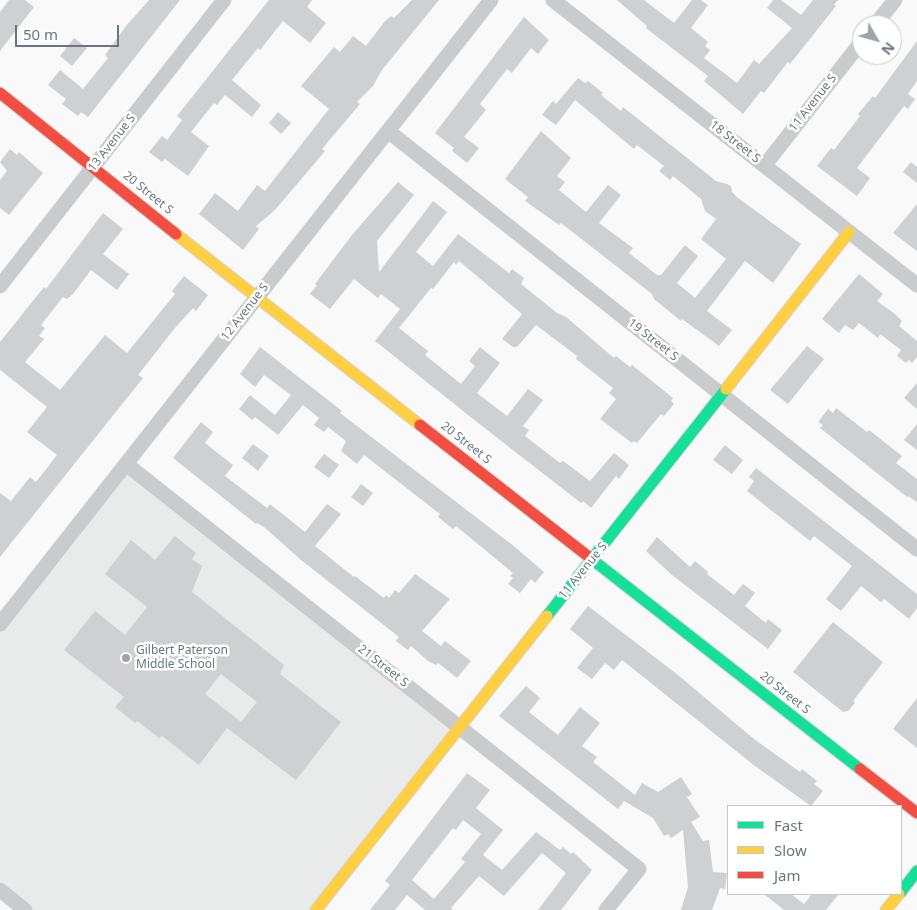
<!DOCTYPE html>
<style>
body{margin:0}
#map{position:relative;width:917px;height:910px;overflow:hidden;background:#f9f9f9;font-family:"Noto Sans",sans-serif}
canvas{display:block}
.legend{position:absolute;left:727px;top:805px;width:175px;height:90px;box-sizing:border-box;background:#fff;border:1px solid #c2c8cc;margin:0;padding:6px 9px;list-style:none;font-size:15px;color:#67767f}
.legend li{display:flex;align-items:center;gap:10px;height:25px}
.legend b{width:25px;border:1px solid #c2c8cc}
.north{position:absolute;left:852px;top:15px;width:50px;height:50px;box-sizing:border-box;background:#fff;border:1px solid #c2c8cc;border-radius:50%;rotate:128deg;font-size:14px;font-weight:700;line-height:20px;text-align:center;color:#67767f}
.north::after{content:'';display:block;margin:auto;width:18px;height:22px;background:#9aa4aa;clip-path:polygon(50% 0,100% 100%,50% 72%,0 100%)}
.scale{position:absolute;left:15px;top:25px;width:104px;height:22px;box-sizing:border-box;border:2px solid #67767f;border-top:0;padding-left:6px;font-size:15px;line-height:18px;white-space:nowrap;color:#67767f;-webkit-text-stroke:4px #fff;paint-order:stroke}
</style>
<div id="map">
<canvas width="917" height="910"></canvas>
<ul class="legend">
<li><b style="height:6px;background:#16e098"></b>Fast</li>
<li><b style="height:6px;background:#ffcf43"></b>Slow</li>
<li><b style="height:6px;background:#f24e42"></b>Jam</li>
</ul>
<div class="north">N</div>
<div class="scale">50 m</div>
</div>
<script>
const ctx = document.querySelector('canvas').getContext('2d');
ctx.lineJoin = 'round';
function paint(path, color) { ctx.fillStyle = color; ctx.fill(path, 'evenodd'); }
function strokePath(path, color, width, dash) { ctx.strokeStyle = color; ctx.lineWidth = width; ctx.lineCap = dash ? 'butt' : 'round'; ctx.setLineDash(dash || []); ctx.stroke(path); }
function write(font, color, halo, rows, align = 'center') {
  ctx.font = font + ' "Noto Sans",sans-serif'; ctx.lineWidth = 5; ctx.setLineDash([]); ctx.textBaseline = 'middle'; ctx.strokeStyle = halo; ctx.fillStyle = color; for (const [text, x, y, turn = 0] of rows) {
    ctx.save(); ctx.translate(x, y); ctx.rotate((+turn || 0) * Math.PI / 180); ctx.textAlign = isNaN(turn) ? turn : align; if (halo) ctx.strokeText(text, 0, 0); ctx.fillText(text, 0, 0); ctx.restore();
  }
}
const built = new Path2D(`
 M126,464L461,727L316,910H25L0,890V624Z`);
const building = new Path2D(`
 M9,0H25L34,7L0,51V12Z
 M149,0H180L88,117L81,112L78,116L62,104L66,99L48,85L60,70L83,89L108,58L105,55L126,26Z
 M269,0H312L307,7L326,23L310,43L283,21L260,50L258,48L232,80L261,105L252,117L225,95L217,105L214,103L191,132L209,146L188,176L165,159L162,162L149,152L162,136L167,140L182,120L177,116Z
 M412,0H439L382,70L373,86L357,102L360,104L322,149L325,151L315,163L274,211L256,226L259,229L243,250L199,214L215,193L238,211L257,185L265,191L329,109L301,86L334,47L340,52L353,36L366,46L385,21L391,16L394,18Z
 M617,0H644L674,23L692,0H701L708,5L691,28L708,42L705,46L710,50L704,58L737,83L754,60L759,64L792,28L767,8L773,0H781L801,15L813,0H838L834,5L836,6L790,64L788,62L764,93L761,91L743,114L704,81L708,76L646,28L647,26Z
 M524,17L549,40L538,54L531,48L512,73L507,69L480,104L486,110L464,137L479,148L467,163L452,151L454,148L435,133Z
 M74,38L87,48L72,66L60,56Z
 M917,41V81L908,94L915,99L908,109L904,106L857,168L870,178L857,196L817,166L831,148L834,150L860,116L858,114L873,96L875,98Z
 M578,78L585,83L588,81L603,93L601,95L621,111L623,107L716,181L727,184L731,186L732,192L738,198L801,244L773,283L745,261L707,311L732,330L719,346L682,319L681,321L654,299L652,294L561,223L559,225L525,201L528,197L505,179L541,131L571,158L557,176L565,182L559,190L586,212L608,185L621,195L599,223L633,248L629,253L657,275H661L685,245L698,256L677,283L695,298L726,259L701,239L716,219L705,211L701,199L673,176L670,180L659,171L664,166L637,145L634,149L575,100L556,125L542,115L553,101L556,104Z
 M278,112L291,123L281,134L269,123Z
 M10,149L17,155L19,152L43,173L9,215L0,208V180L7,171L0,162Z
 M911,162L917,167V183L903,172Z
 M398,182L414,195L377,241L379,272L433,201L447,212L416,252L433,266L458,234L509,273L512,269L524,278L521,284L557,313L566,317L614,358L616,356L630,367L632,365L673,398L671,401L674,404L664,416L661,414L637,443L634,441L632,443L600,419L616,399L609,393L613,388L576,359L577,356L536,325L517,347H513L502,339L522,314L459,261L456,265L454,262L433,289L431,288L399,328L428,351L425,355L461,384L475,366L469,361L480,347L500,363L477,393L507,416L528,389L543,400L523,426L529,430L525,436L560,463L563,461L590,481L614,453L629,465L619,479L616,476L591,508L583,501L581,503L482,426L375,341L400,309L381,294L378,298L354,279L330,309L310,294L317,285L315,284L352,235Z
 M917,204V251L893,233Z
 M103,213L123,229L103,254L129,274L117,290L91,270L73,294L67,299L63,297L41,325L45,328L39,336L44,339L25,362L60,390L105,335L127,353L175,294L172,291L184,276L208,295L196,311L193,308L175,328L138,375L143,378L0,557V493L11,501L30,477L36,482L57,455L27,432L47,407L0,370V342L44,287L46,289Z
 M859,274L883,294L877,301L895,314L902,321L899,326L917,341V357L912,363L909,360L906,363L897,356L901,350L880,334L878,338L859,323L853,330L845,325L839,333L822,319Z
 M807,346L824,359L788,404L770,390Z
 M260,347L342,411L340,413L515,547L544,572L535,583L531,579L520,593L508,584L513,578L510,576L513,573L456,526L453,529L438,517L440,514L364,455L357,464L341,451L346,441L328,427L324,432L314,425L319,418L303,405L278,435L255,417L252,420L239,409L250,395L275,415L291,395L264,375L255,387L240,374Z
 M917,383V409L904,398Z
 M836,408L867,432L869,430L902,456L896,463L917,479V502L908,496L907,497L820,428L823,425L818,422L828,409L833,413Z
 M201,422L213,432L205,443L233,465L225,476L267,508L270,504L305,532L327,504L341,514L315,546L354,577L355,576L384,598L386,595L389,598L395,590L399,593L415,574L450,599L422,631L441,646L445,641L471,661L457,678L438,663L436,665L428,661L411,646L408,650L396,641L399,637L301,560L264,527L257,523L256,524L173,458Z
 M917,424V450L904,440Z
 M253,444L269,456L258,471L242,458Z
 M725,445L743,460L732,474L713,460Z
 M324,454L339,465L329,478L314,467Z
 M756,468L917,594V608L909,619L884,599L881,602L861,586L841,611L826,599L852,566L814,536L810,541L747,491L754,481L749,477Z
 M361,484L373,493L363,506L351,497Z
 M175,536L196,553L192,559L202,566L192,592L284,665L280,674L341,722L296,780L227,728L199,765L162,736L159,738L137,721L135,723L115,707L124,697L64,650L95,611L125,635L147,607L105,574L131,540L155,560ZM221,674L257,702L241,722L205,694Z
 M657,537L690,567L695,561L708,572L707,574L734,595L743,584L755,593L745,606L766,623L768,619L782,630L768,649L672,575L646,551Z
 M588,606L678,675L754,739L800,772L802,769L817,781L814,784L823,791L811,806L755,766L622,660L614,670L605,663L592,679L577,668L593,648L570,629Z
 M833,622L883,662L853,701L855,703L848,711L843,712L793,672Z
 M526,686L540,698L529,712L558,735L580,707L600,723L582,746L597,757L593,762L635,795L642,783L658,792L681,777L692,794L687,797L700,817L691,822L703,841L709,840L713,872L727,873L725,889L720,888L712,910H681L688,887L683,830L671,838L668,834L664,836L653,818L624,801L618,809L499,716Z
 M917,698V748L893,729Z
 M467,773L490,790L476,808L503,830L483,855L502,870L536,832L560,850L563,847L571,854L573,852L592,870L561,910H538L566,873L542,853L504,896L479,876L451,908L453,910H425L407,895L395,910H370L390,885L385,881ZM463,820L481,834L461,859L465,862L434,899L412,880L453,828L456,830Z
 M764,894H791L804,904L812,894H839L826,910H784Z`);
const street = new Path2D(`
 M553,0L917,285
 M875,25L895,0
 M388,131L917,549
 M765,165L862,41
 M0,286L224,0
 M126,464L639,869L606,910
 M0,624L491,0
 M0,890L25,910`);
const fast = new Path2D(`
 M589,557L860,769
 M547,616L726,389
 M901,892L917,871`);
const slow = new Path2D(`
 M176,234L420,425
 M726,389L849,232
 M316,910L547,616
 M886,910L899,894`);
const jam = new Path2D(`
 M0,93L176,234
 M420,425L589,557
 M860,769L917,813`);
const markers = [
 [126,658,5,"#9aa4aa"]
];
const streetNames = [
 ["11 Avenue S",813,103,-52],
 ["18 Street S",735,142,38],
 ["13 Avenue S",112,143,-52],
 ["20 Street S",148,193,39],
 ["12 Avenue S",245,312,-52],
 ["19 Street S",653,340,38],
 ["20 Street S",466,443,38],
 ["11 Avenue S",583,571,-51],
 ["21 Street S",383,666,38],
 ["20 Street S",785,693,38]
];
const poiNames = [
 ["Gilbert Paterson",136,651],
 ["Middle School",136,665]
];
paint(built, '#e9eaea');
paint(building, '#ced0d1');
strokePath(fast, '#d4d5d6', 13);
strokePath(slow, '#d4d5d6', 13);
strokePath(jam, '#d4d5d6', 13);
strokePath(street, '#cacbcc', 15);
strokePath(fast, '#16e098', 11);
strokePath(slow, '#ffcf43', 11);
strokePath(jam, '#f24e42', 11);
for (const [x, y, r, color] of markers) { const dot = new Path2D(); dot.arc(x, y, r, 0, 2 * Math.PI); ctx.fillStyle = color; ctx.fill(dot); strokePath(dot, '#fff', 2); }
write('12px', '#67767f', '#fff', streetNames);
write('12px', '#67767f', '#fff', poiNames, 'left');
</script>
